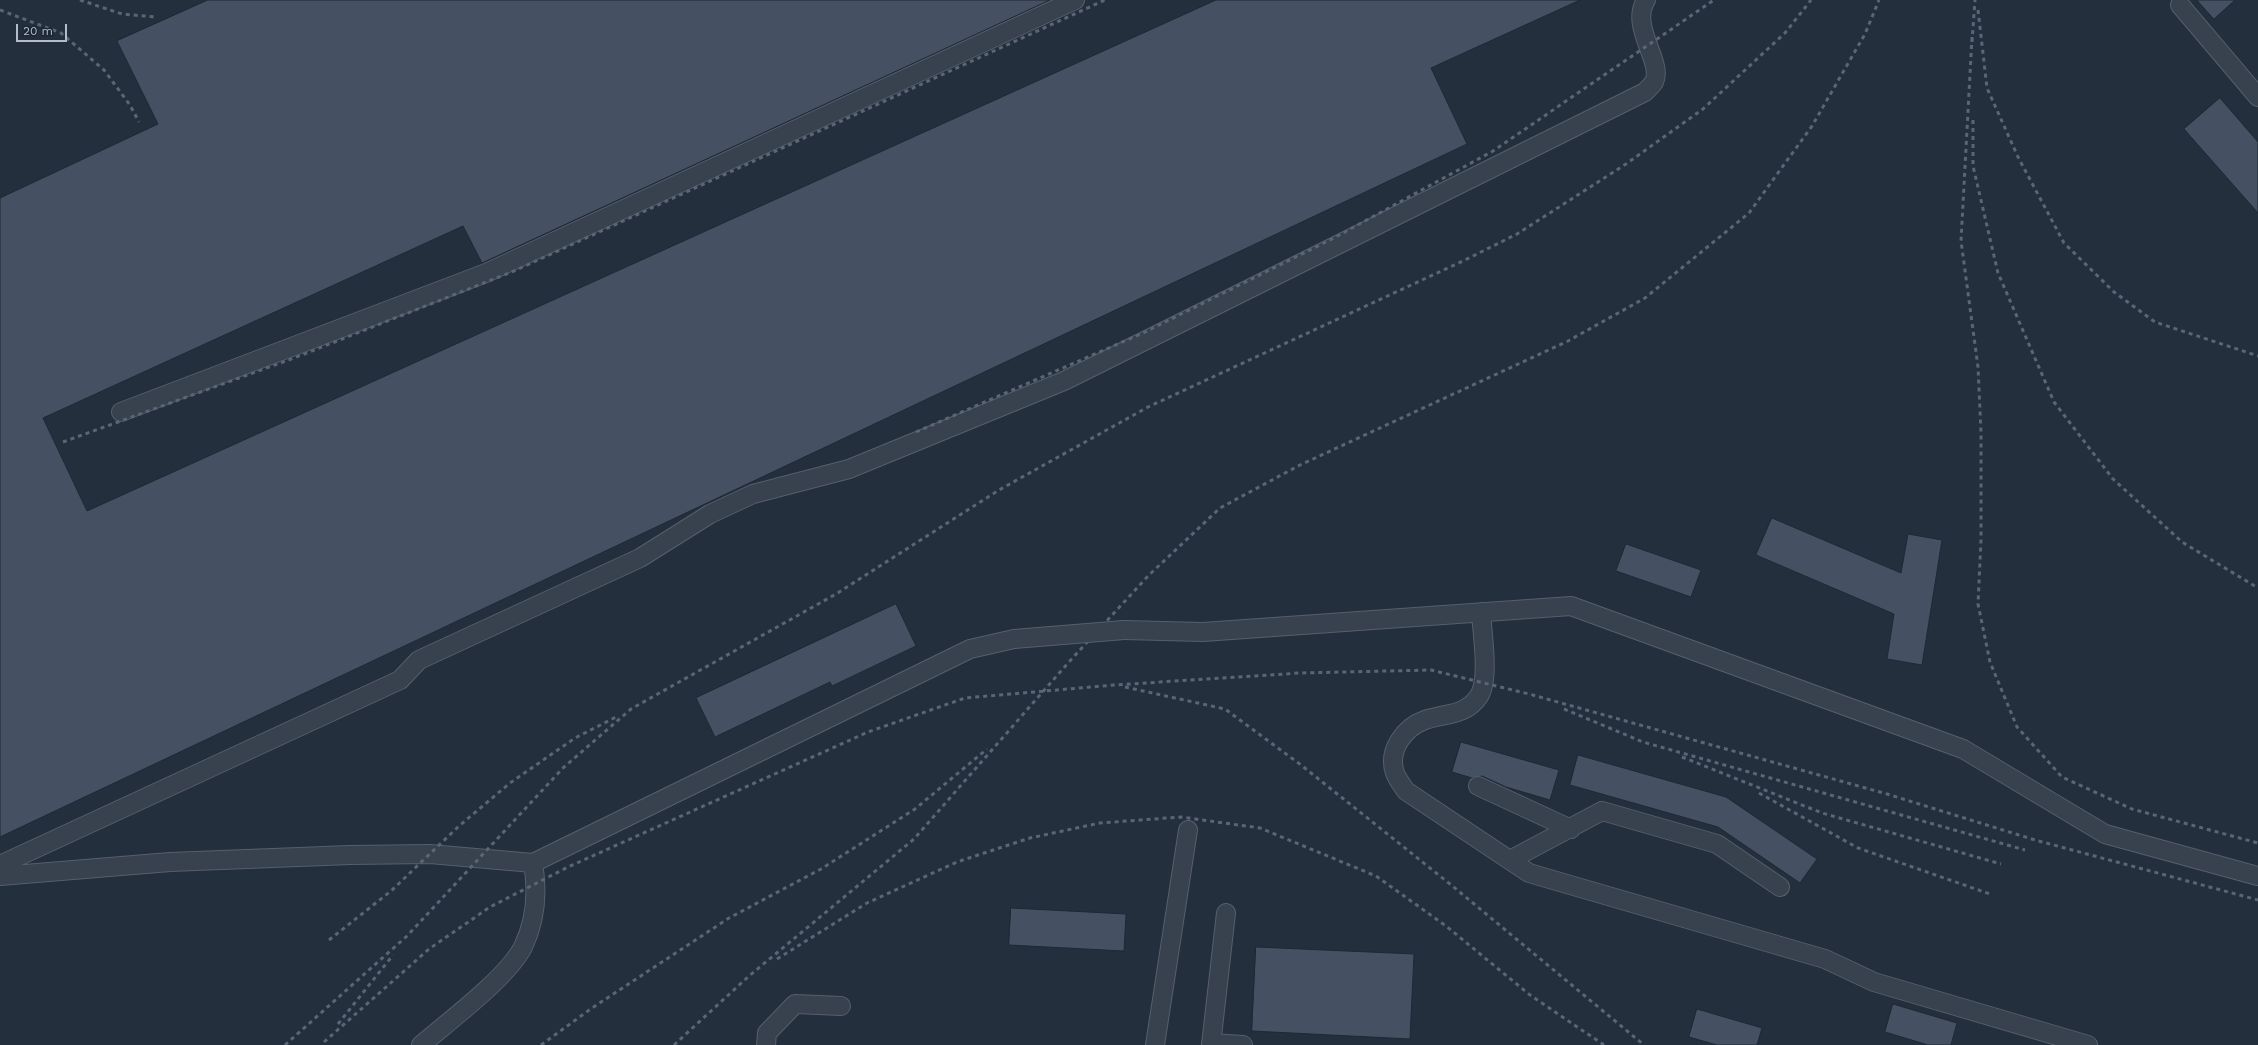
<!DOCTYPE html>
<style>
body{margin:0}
#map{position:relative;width:2258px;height:1045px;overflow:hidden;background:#242f3e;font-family:"Work Sans",sans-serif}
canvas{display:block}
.scale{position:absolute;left:16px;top:24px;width:51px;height:18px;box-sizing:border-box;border:2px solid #b4bcc9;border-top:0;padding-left:5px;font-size:12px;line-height:14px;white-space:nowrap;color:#b4bcc9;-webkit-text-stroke:3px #1d2633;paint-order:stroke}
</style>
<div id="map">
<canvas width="2258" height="1045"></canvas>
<div class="scale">20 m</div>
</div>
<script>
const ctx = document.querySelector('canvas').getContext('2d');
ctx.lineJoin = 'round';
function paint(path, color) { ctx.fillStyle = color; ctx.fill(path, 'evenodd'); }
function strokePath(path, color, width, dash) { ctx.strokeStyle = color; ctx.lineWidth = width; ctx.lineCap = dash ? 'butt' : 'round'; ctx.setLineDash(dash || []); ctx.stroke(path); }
const building = new Path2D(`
 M208,0H1050L482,263L463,226L43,418L87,511L1216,0H1580L1431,68L1467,144L0,837V198L158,124L117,41Z
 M2197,0H2235L2214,19Z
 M2220,98L2258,142V213L2184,129Z
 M1772,518L1901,573L1908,534L1942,540L1922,665L1887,659L1894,614L1756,555Z
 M1626,544L1701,570L1691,597L1616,571Z
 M896,604L916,646L832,686L830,682L715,737L696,698Z
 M1461,742L1559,770L1550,800L1506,787L1482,776L1472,778L1452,772Z
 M1578,755L1726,797L1817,859L1800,883L1718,827L1570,785Z
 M1011,908L1126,914L1124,951L1009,945Z
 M1256,947L1414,954L1410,1039L1252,1031Z
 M1893,1004L1957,1023L1951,1045H1928L1885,1032Z
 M1697,1009L1762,1028L1757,1045H1717L1689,1037Z`);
const minor = new Path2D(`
 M2180,5L2258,97
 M121,412L486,273L1075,0
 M1481,612C1482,633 1490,679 1479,696C1466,716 1445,713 1425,720C1405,727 1387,750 1395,773C1397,779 1402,785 1406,791L1529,873L1825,959L1874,982L2088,1045
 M1124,630L1203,632L1571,606L1963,749L2105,834L2258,876
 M1478,786L1571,829
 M1510,860L1602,811L1717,844L1780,887
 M0,865L400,680L419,660L640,558L710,514L753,494L849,469L1064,381L1645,92C1648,89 1652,85 1654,82C1664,62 1629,27 1646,0
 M0,876L170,862L350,855L430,854L533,863L970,649L1014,639
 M1211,1043L1243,1045
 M421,1045C449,1021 507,978 523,947C536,920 538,892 533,863
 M766,1045L767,1033L795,1004L841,1006
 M1155,1045L1188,830
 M1211,1045L1226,913`);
const rail = new Path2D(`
 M80,0L122,14L156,17
 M0,10L61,33L104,70L130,105L139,122
 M1978,10L1987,88L2018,157L2064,243L2114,292L2155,322L2258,356
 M1972,37L1961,241L1978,367L1981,432V540L1978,604L1990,662L2017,727L2062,777L2132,809L2258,843
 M1972,42L1975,0
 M1973,120V166L1998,273L2054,402L2113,479L2182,542L2258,588
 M916,432L1143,333L1332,239L1493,151L1714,0
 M63,442L294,358L514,271L1105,0
 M1125,687L1225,709L1301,765L1450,884L1644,1045
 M1564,709L1643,742L2025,850
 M1682,757L1822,813L2001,864
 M1759,793L1858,848L1990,894
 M329,940L391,891L459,826L510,783L575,738L618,716
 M777,959L867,903L957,862L1030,838L1100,823L1181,817L1260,828L1376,876L1446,926L1530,995L1604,1045
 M338,1024L393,955
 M324,1042L429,949L490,907L568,867L868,732L965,698L1114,685L1300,673L1431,670L1529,694L1887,794L2035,840L2258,900
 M285,1045L407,936L563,768L631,709L836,594L999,490L1148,407L1463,261L1517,234L1626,164L1703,109L1785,33L1811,0
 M541,1045L592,1008L729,918L821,869L915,809L987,749
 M674,1045L749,976L914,839L1068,663L1149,575L1220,508L1300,465L1568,341L1645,298L1749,213L1812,126L1865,34L1879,0`);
const minorBridge = new Path2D(`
 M1014,639L1124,630`);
paint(building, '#455162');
strokePath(building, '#1f2835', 1);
strokePath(minor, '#565f6c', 20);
strokePath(minor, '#38414e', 18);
strokePath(rail, '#5a6575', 3, [4, 4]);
strokePath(minorBridge, '#565f6c', 20, []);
strokePath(minorBridge, '#38414e', 18);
</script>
